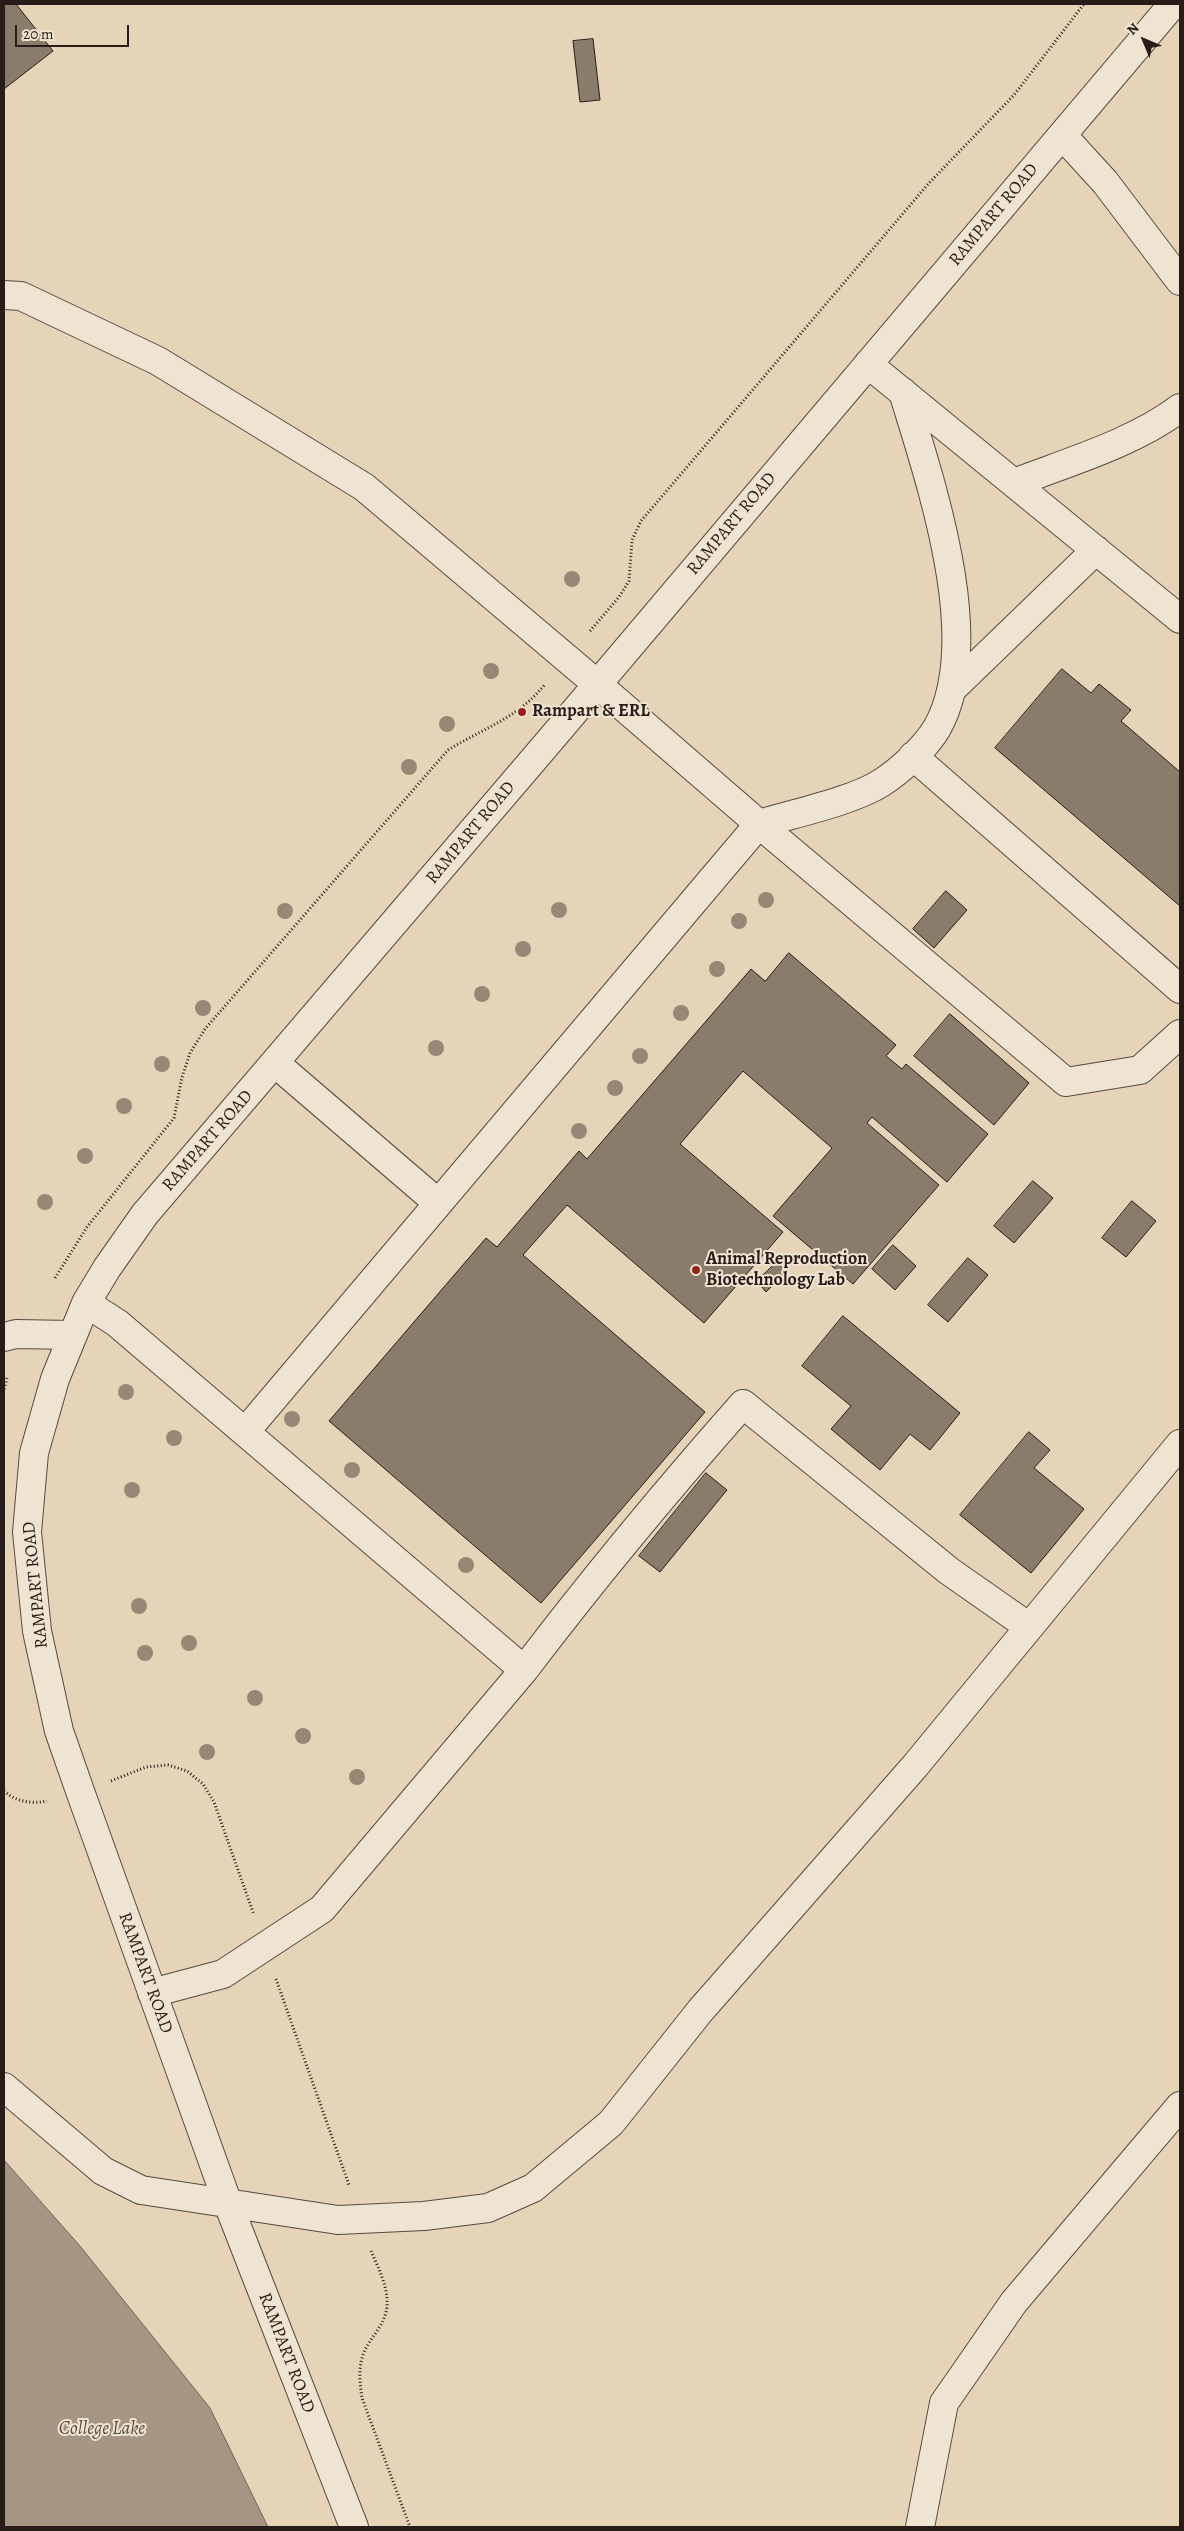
<!DOCTYPE html>
<style>
body{margin:0}
#map{position:relative;width:1184px;height:2531px;overflow:hidden;background:#e6d4b9;font-family:Alegreya,serif}
canvas{display:block}
.frame{position:absolute;inset:0;border:5px solid #271c17;pointer-events:none}
.north{position:absolute;left:1119px;top:15px;width:50px;height:50px;-webkit-text-stroke:4px #efe3d2;paint-order:stroke;rotate:315deg;font-size:14px;font-weight:700;line-height:20px;text-align:center;color:#271c17}
.north::after{content:'';display:block;margin:auto;width:18px;height:22px;background:#271c17;clip-path:polygon(50% 0,100% 100%,50% 72%,0 100%)}
.scale{position:absolute;left:15px;top:25px;width:114px;height:22px;box-sizing:border-box;border:2px solid #271c17;border-top:0;padding-left:6px;font-size:15px;line-height:18px;white-space:nowrap;color:#271c17;-webkit-text-stroke:4px #efe3d2;paint-order:stroke}
</style>
<div id="map">
<canvas width="1184" height="2531"></canvas>
<div class="frame"></div>
<div class="north">N</div>
<div class="scale">20 m</div>
</div>
<script>
const ctx = document.querySelector('canvas').getContext('2d');
ctx.lineJoin = 'round';
function paint(path, color) { ctx.fillStyle = color; ctx.fill(path, 'evenodd'); }
function strokePath(path, color, width, dash) { ctx.strokeStyle = color; ctx.lineWidth = width; ctx.lineCap = dash ? 'butt' : 'round'; ctx.setLineDash(dash || []); ctx.stroke(path); }
function write(font, color, halo, rows, align = 'center') {
  ctx.font = font + ' Alegreya,serif'; ctx.lineWidth = 4; ctx.setLineDash([]); ctx.textBaseline = 'middle'; ctx.strokeStyle = halo; ctx.fillStyle = color; for (const [text, x, y, turn = 0] of rows) {
    ctx.save(); ctx.translate(x, y); ctx.rotate((+turn || 0) * Math.PI / 180); ctx.textAlign = isNaN(turn) ? turn : align; if (halo) ctx.strokeText(text, 0, 0); ctx.fillText(text, 0, 0); ctx.restore();
  }
}
const water = new Path2D(`
 M4,2160L80,2246L210,2408L268,2527H4Z`);
const building = new Path2D(`
 M4,4H16L53,51L4,89Z
 M593,39L600,100L580,102L573,41Z
 M1062,669L1091,693L1099,684L1131,710L1121,721L1180,772V906L995,748Z
 M946,891L967,910L934,948L913,929Z
 M789,953L896,1045L886,1056L902,1069L906,1064L988,1134L947,1182L872,1117L867,1123L939,1185L853,1284L773,1216L832,1148L743,1071L680,1144L783,1232L704,1323L567,1205L523,1255L705,1412L541,1603L329,1421L486,1238L497,1247L579,1151L587,1159L751,969L765,981Z
 M950,1014L1029,1083L994,1125L914,1056Z
 M1033,1181L1053,1198L1014,1243L994,1226Z
 M1132,1201L1156,1221L1126,1257L1102,1238Z
 M893,1245L916,1266L895,1290L872,1269Z
 M968,1258L988,1275L948,1322L928,1305Z
 M777,1262L786,1272L766,1292L757,1281Z
 M843,1316L960,1413L930,1450L910,1434L880,1470L831,1429L851,1406L802,1366Z
 M1029,1432L1050,1450L1034,1468L1084,1509L1031,1573L960,1515Z
 M706,1473L727,1490L660,1572L639,1556Z`);
const path = new Path2D(`
 M590,631L619,597L629,581L632,540L641,521L929,183L1014,95L1084,4
 M55,1278L87,1227L174,1118L182,1077L190,1053L205,1029L448,750C482,729 520,717 545,684
 M4,1389L7,1378
 M111,1781L146,1767L168,1765L187,1771L203,1784L214,1802L254,1915
 M4,1791C16,1802 32,1804 47,1801
 M276,1979L349,2185
 M371,2251C378,2267 386,2283 387,2299C389,2324 370,2335 363,2355C358,2369 360,2384 362,2398L410,2527`);
const minor = new Path2D(`
 M1062,135L1105,182L1180,281
 M4,295L21,296L158,361L364,487L597,684L759,824L245,1432
 M868,364L1180,619
 M1014,483C1068,462 1134,443 1180,408
 M951,690L1096,550
 M913,756L1180,989
 M759,824C792,814 853,801 881,783C900,771 925,748 937,728C986,641 930,481 903,392
 M759,824L1066,1082L1140,1070L1180,1034
 M275,1063L438,1203
 M86,1303L117,1323L524,1670L322,1909L223,1974L152,1993
 M4,1337L16,1334L72,1335
 M524,1670C594,1578 667,1490 743,1404L949,1571L1029,1627
 M4,2087L103,2171L141,2190L338,2220L424,2216L488,2208L533,2188L611,2123L700,2011L915,1766L1180,1444
 M354,2527L227,2201L80,1791L59,1731L37,1631L27,1532L34,1453L55,1379L86,1303L107,1268L145,1214L552,738L1173,4
 M920,2527L944,2403L1014,2302L1180,2106`);
const trees = [
 [572,579],
 [491,671],
 [447,724],
 [409,767],
 [766,900],
 [559,910],
 [285,911],
 [739,921],
 [523,949],
 [717,969],
 [482,994],
 [203,1008],
 [681,1013],
 [436,1048],
 [640,1056],
 [162,1064],
 [615,1088],
 [124,1106],
 [579,1131],
 [85,1156],
 [45,1202],
 [126,1392],
 [292,1419],
 [174,1438],
 [352,1470],
 [132,1490],
 [466,1565],
 [139,1606],
 [189,1643],
 [145,1653],
 [255,1698],
 [303,1736],
 [207,1752],
 [357,1777]
];
const markers = [
 [522,712,5,"#8f2418"],
 [696,1270,5,"#8f2418"]
];
const streetNames = [
 ["RAMPART ROAD",994,215,-50],
 ["RAMPART ROAD",732,524,-50],
 ["RAMPART ROAD",471,833,-50],
 ["RAMPART ROAD",208,1141,-49],
 ["RAMPART ROAD",36,1585,-96],
 ["RAMPART ROAD",145,1973,70],
 ["RAMPART ROAD",286,2353,69]
];
const poiNames = [
 ["Rampart & ERL",532,712],
 ["Animal Reproduction",706,1260],
 ["Biotechnology Lab",706,1281]
];
const waterNames = [
 ["College Lake",102,2429]
];
paint(water, '#a59582');
strokePath(water, '#736557', 1);
paint(building, '#8a7c6b');
strokePath(building, '#271c17', 1);
strokePath(minor, '#574a40', 30);
strokePath(path, '#271c17', 3, [1, 2.5]);
strokePath(minor, '#efe3d2', 28);
ctx.fillStyle = '#978876';
for (const [x, y] of trees) { ctx.beginPath(); ctx.arc(x, y, 8, 0, 2 * Math.PI); ctx.fill(); }
for (const [x, y, r, color] of markers) { const dot = new Path2D(); dot.arc(x, y, r, 0, 2 * Math.PI); ctx.fillStyle = color; ctx.fill(dot); strokePath(dot, '#efe3d2', 2); }
write('18px', '#271c17', '#efe3d2', streetNames);
write('bold 18px', '#271c17', '#efe3d2', poiNames, 'left');
write('italic 19px', '#594c42', '#efe3d2', waterNames);
</script>
